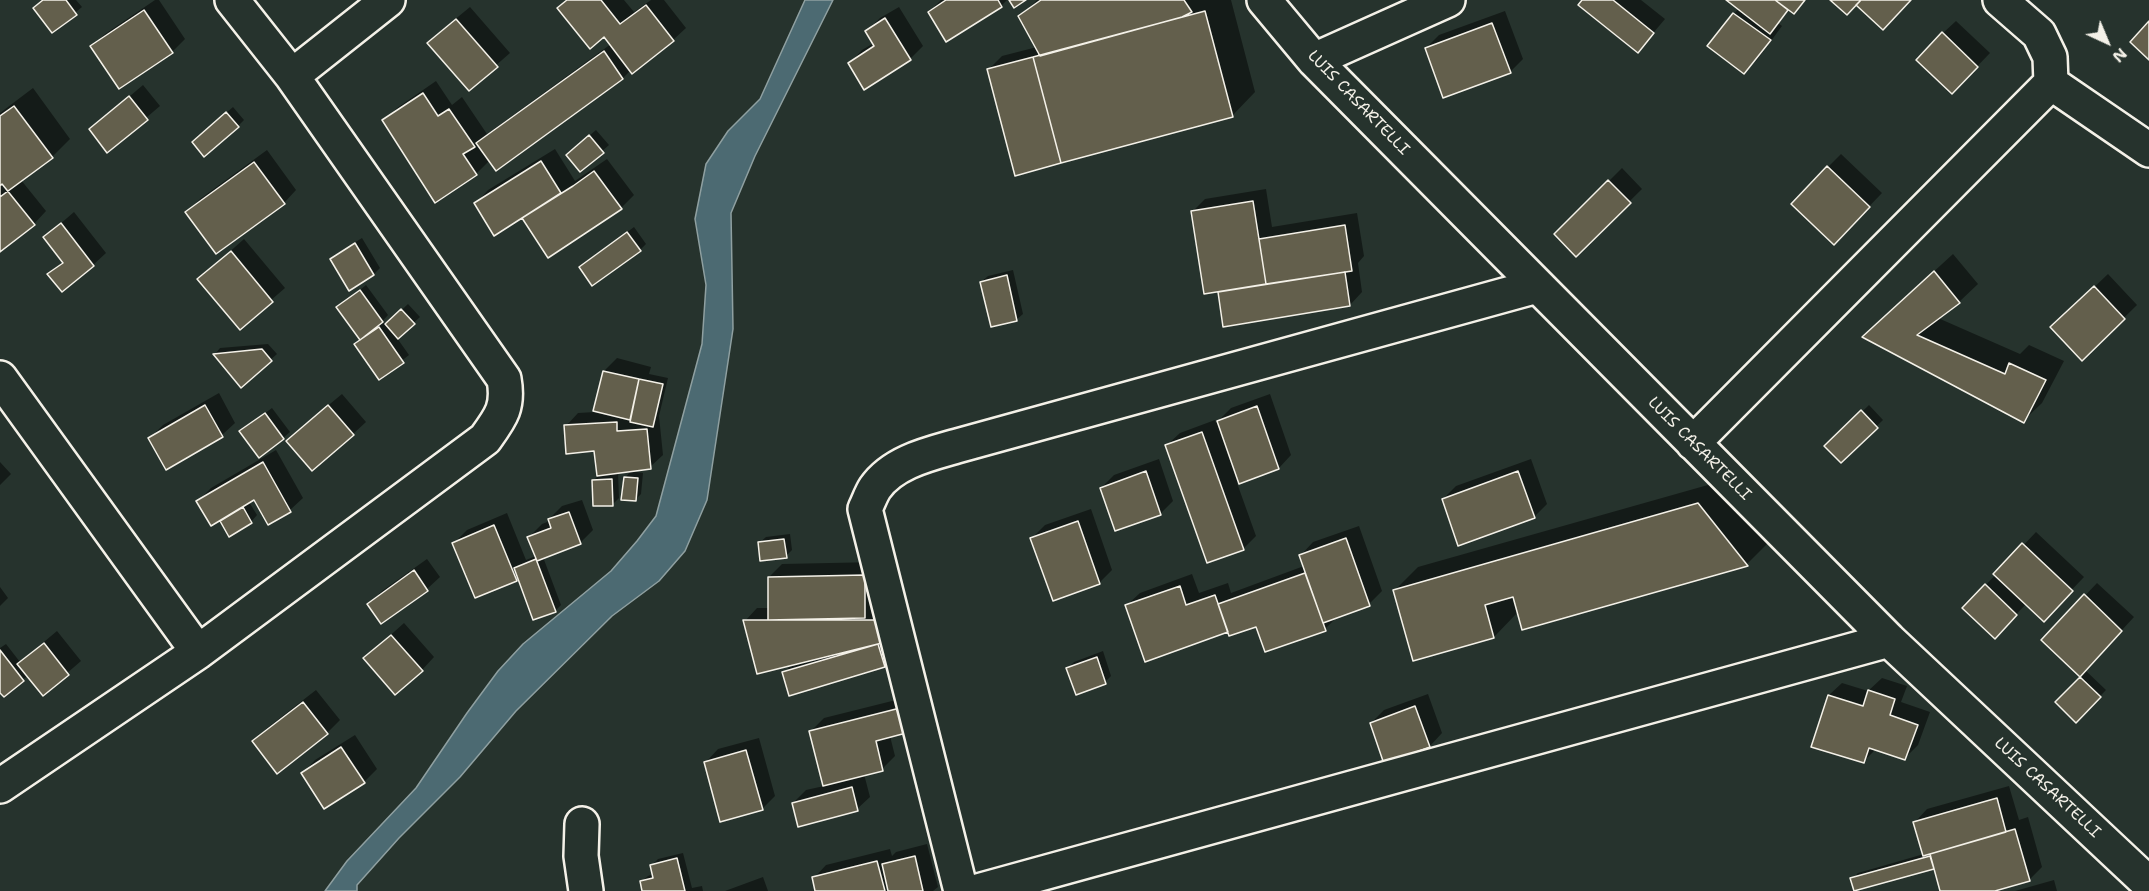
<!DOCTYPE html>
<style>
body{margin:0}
#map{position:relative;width:2149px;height:891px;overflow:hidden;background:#26332d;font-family:"Shantell Sans",sans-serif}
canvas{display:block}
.north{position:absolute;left:2077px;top:12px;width:60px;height:60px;-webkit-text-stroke:4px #26332d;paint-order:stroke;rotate:136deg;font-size:16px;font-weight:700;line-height:24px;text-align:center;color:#f4f1e8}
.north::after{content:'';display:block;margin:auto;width:21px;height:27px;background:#f4f1e8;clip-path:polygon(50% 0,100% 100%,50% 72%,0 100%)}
</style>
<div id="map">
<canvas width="2149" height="891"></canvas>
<div class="north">N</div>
</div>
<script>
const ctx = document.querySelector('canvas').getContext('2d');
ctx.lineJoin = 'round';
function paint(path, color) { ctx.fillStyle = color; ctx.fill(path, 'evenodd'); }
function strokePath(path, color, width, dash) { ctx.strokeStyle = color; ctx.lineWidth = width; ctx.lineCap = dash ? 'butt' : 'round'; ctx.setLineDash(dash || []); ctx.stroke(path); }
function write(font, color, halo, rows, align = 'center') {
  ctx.font = font + ' "Shantell Sans",sans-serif'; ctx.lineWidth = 4.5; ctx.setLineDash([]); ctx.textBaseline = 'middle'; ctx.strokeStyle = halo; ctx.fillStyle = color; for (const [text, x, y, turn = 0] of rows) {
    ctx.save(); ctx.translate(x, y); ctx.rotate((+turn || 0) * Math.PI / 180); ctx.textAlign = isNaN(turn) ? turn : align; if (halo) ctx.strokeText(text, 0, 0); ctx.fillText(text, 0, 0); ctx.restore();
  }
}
const water = new Path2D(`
 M805,0H833L755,156L731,213L733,329L707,500L685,551L659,581L612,616L516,711L460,777L399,838L357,885V891H325L347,861L416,788L467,713L498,671L523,644L611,571L637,541L656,516L702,344L706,285L695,219L706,164L728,131L760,99Z`);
const shadow = new Path2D(`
 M43,0H76L82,7L53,31Z
 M155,0H159L185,39L172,52L92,46L105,34Z
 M567,0H624L634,12L651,0H664L686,28L673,40L631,70L623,78L490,160L476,174L384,121L397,108L436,81L452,105L462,97L487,134L611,44Z
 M941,0H1007L1001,6L929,12Z
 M1037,0H1231L1255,92L1232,116L989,69L1002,56L1037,47L1020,17Z
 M1584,0H1641L1665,19L1638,51Z
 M1728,0H1806L1794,12L1790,9L1778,23L1782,26L1757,60L1744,72L1734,14L1739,8Z
 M470,7L510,53L469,89L442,30Z
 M899,7L923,46L910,59L850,63L862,50L874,43L867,31L880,18Z
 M1505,11L1523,59L1510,72L1426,48L1439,35Z
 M1956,21L1990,53L1965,79L1943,33Z
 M143,85L160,106L107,151L91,129Z
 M33,88L70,139L52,157L21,180L46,211L34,224L0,249V113Z
 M233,107L244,120L238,126L200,136Z
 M596,130L609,145L581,170L574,149Z
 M555,149L575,181L607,159L634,195L621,208L548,256L523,216L476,203L488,190Z
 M267,150L296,190L284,203L187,212L200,199Z
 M1841,154L1882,193L1834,243L1828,167Z
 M1622,168L1642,189L1576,254L1556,234Z
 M1266,189L1272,227L1357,213L1364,256L1358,263L1362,292L1350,305L1224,325L1219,291L1192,212L1205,199Z
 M74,212L106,253L93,265L50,275L63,261L45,237Z
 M634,227L646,244L640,250L581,267Z
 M362,238L380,268L374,274L350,289L331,259L338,253Z
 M244,239L285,288L240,327L199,279Z
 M1953,254L1978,284L1959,302L1938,318L2020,354L2029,345L2064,361L2042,403L2023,421L1883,318Z
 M1013,270L1023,314L1016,320L981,282L988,276Z
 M2108,274L2137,305L2082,359L2065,315Z
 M366,285L388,315L379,325L386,322L387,324L408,304L420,317L397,338L409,355L380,378L361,339L338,308Z
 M268,344L277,354L241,386L215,354L220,348Z
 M617,358L651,367L649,374L668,378L659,416L663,455L650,467L618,472L619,498L613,504L594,480L599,475L595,450L566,426L578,413L595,412L604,371Z
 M219,393L235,423L222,435L166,467L150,438L163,425Z
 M342,394L366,422L353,434L301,428Z
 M1270,394L1291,455L1279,468L1237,483L1256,536L1243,549L1167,445L1180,433L1215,420L1216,423L1231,408Z
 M1869,405L1883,420L1841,461L1827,446Z
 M272,408L290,432L283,438L241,431Z
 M276,450L303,498L290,510L269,523L254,498L249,502L257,515L251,522L222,521L226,516L198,501L211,488Z
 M1159,459L1173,501L1160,514L1101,488L1114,475Z
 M1531,459L1547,504L1534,517L1443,499L1456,486Z
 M0,462L11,474L0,485Z
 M631,471L643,473L641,494L635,500L625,478Z
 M1722,481L1770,541L1747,564L1518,612L1494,637L1395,590L1418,567Z
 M582,500L593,530L580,543L543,557L561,605L555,611L519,576L516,579L454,543L467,530L507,513L526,560L536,556L529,537L542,524L550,521L549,519L562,506Z
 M1091,509L1112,570L1099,583L1032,538L1045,525Z
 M1359,526L1382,591L1369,604L1338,616L1325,629L1257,625L1229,630L1127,605L1140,593L1192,574L1199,593L1228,583L1231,593L1304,566L1301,555L1313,542Z
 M2036,532L2084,577L2043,620L2026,604L2007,624L1964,608Z
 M790,534L792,550L786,556L759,543L766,537Z
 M427,559L440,577L427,589L382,622L369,604L382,591Z
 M877,562L897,653L884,666L784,673L793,663L745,621L757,608H769V577L782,564Z
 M2097,583L2134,617L2085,670L2106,690L2076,721L2057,702L2082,677L2043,640Z
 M0,587L8,598L0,606Z
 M404,623L434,657L422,670L365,658Z
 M57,631L81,661L43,694L28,676L0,694V648L6,644L20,662Z
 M1103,651L1111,676L1105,682L1068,668L1074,662Z
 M1882,678L1907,686L1901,702L1930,712L1918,745L1905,758L1876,749L1863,762L1829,695L1842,683L1868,691Z
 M316,690L340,720L327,733L254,741L267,728Z
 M1428,694L1442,733L1430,746L1385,762L1371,723L1384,710Z
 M916,695L890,736L895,756L882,769L864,774L870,797L857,809L793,803L806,790L824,786L811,731L824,718Z
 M355,735L377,769L364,782L325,807L303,773L315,760Z
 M759,738L775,796L762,809L706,762L718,749Z
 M2009,786L2019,820L2028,817L2042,867L2029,880L1990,891H1942L1931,854L1929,855L1932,868L1852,879L1858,873L1924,854L1915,822L1927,809Z
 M927,844L938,887L933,891H817L814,878L826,865L890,849L892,856L896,852Z
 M683,853L692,888L702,886L703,891H644L641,882L648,876L653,874L651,866L658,859Z
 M763,877L768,891H725Z
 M2054,880L2057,891H2015Z`);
const building = new Path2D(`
 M43,0H66L77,15L52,33L33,8Z
 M567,0H601L620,24L646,5L674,41L632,74L604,37L590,49L557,8Z
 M946,0H998L1002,7L946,42L928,12Z
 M1009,0H1026L1014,8Z
 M1041,0H1184L1192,12L1182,17L1040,56L1018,16Z
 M1582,0H1613L1654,33L1638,53L1578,5Z
 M1726,0H1775L1788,10L1770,34Z
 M1775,0H1805L1794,14Z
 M1830,0H1861L1847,15Z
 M1861,0H1911L1883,30L1856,5Z
 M144,10L173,53L119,89L90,46Z
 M1205,11L1233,117L1061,163L1033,57Z
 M1733,13L1771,40L1744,74L1707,46Z
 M885,18L911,60L864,90L848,63L874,46L865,31Z
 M456,19L498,67L469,91L427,43Z
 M2149,21V60L2130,42Z
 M1492,23L1511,73L1443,98L1425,48Z
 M1942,32L1978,67L1952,94L1916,60Z
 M604,51L623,79L496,171L476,143Z
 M1033,57L1061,163L1015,176L987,69Z
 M423,93L438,116L449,109L475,147L463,154L477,175L435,203L382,120Z
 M129,96L148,120L107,153L89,129Z
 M14,106L53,158L0,197V116Z
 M226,112L239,127L204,157L192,142Z
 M589,135L604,153L580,172L566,155Z
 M541,161L561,193L494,236L474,203Z
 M254,162L285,204L216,254L185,212Z
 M1827,166L1870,207L1834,245L1791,204Z
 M594,171L622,209L548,258L522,218L573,186Z
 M1608,180L1631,203L1576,257L1554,234Z
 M2,184L35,225L0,252V186Z
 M1253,201L1266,284L1204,294L1191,211Z
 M61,223L94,266L62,292L47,274L63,263L43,237Z
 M1345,225L1352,271L1266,284L1259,239Z
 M627,232L641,251L592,286L579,267Z
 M355,243L374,275L349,291L330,259Z
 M231,251L273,302L240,330L197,279Z
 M1934,271L1960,303L1917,335L2005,374L2009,363L2046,380L2024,423L1862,337Z
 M1345,272L1350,306L1223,327L1218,292Z
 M1007,275L1017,321L991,327L980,282Z
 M2094,286L2125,319L2082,361L2050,327Z
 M360,290L383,322L360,340L336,307Z
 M401,309L415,324L398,339L385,324Z
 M379,327L404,363L379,380L354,344Z
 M262,349L272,361L241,388L213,354Z
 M603,371L639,379L630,420L593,411Z
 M639,379L663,384L653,427L630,422Z
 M205,405L223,437L166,470L148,438Z
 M328,405L354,435L312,471L286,441Z
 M1257,406L1279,469L1239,484L1217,421Z
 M1861,410L1878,428L1841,463L1824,446Z
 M265,413L284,439L259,458L239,431Z
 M617,422V431L647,429L651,469L597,476L594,451L566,454L564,425Z
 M1202,432L1244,550L1207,563L1165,445Z
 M263,462L291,512L268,525L254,500L211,526L196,501Z
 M1146,471L1161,515L1115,531L1100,488Z
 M1518,471L1535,518L1458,546L1442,499Z
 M624,477L638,478L636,501L621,500Z
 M612,479L613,506H593L592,480Z
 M1698,503L1748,566L1522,630L1513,597L1485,605L1494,638L1413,661L1393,590Z
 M243,507L252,523L229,537L220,521Z
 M569,512L581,544L537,561L527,537L551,528L548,519Z
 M1078,521L1100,584L1053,601L1030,538Z
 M494,525L517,581L475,598L452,543Z
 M1346,538L1370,606L1323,623L1299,555Z
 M784,539L787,558L760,561L758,542Z
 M2022,543L2073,591L2044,622L1993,574Z
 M536,559L556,612L533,620L514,568Z
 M414,570L428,591L381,624L367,604Z
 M1305,573L1326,631L1265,652L1256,627L1229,636L1218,604Z
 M865,575V618L768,620V577Z
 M1985,584L2017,615L1995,639L1962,608Z
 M1180,586L1186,605L1215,595L1228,632L1145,662L1125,605Z
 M2084,594L2122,631L2080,677L2041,640Z
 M743,620H876L882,643L757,674Z
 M391,635L423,671L395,695L363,658Z
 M44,643L69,675L43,696L17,664Z
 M878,644L885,667L789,696L782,672Z
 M0,650L24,681L4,697L0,693Z
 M1097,657L1106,684L1076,695L1066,668Z
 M2080,677L2101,697L2076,723L2055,702Z
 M1868,690L1895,699L1890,715L1918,725L1905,760L1869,748L1864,763L1811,747L1828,695L1863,706Z
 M303,702L328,734L277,774L252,741Z
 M1415,706L1430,747L1384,764L1370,723Z
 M904,707L910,732L876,741L883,771L823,786L809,731Z
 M341,747L365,783L324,809L301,773Z
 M746,750L763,810L720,822L704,762Z
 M852,787L858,811L798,827L792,803Z
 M1997,798L2006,832L1923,856L1913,822Z
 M2015,829L2030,881L1995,891H1940L1930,854Z
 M915,856L923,891H888L882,864Z
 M1930,856L1934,869L1854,891L1850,878Z
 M677,858L685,891H642L640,881L653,878L650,865Z
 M877,861L885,891H815L812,877Z`);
const minor = new Path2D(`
 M1264,0L1314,60L1889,640L2149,884
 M1314,60L1448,0
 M292,76L388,0
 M2051,83L2149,150
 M0,378L198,652
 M1693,443L2051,83L2050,57L2039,34L2000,0
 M0,786L198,652L485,439C501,417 509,407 504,379L292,76L232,0
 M582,824L581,856L586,891
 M961,891L865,509C868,503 871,494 875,488C893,462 929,454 957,446L1537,286
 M978,891L1889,640`);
const streetNames = [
 ["LUIS CASARTELLI",1358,103,46],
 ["LUIS CASARTELLI",1699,449,45],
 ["LUIS CASARTELLI",2047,788,43]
];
paint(water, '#4c6a72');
strokePath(water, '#8fa0a1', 1.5);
paint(shadow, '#0007');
paint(building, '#635f4c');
strokePath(building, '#f4f1e8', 1.5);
strokePath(minor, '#f4f1e8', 38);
strokePath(minor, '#26332d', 33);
write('16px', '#f4f1e8', '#26332d', streetNames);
</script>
